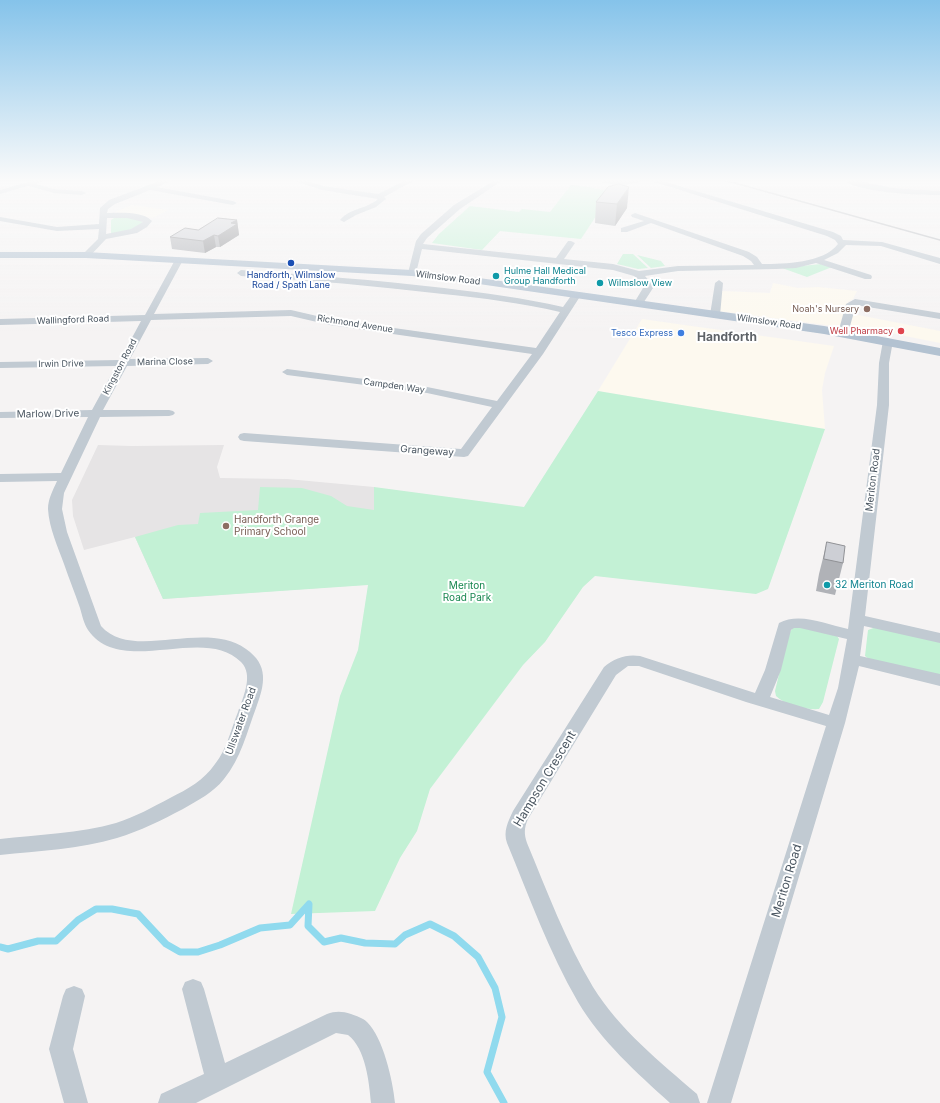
<!DOCTYPE html>
<style>
body{margin:0}
canvas{display:block;background:#f5f3f3}
</style>
<canvas width="940" height="1103"></canvas>
<script>
const ctx = document.querySelector('canvas').getContext('2d');
ctx.lineJoin = 'round';
function paint(path, color) { ctx.fillStyle = color; ctx.fill(path, 'evenodd'); }
function strokePath(path, color, width, dash) { ctx.strokeStyle = color; ctx.lineWidth = width; ctx.lineCap = dash ? 'butt' : 'round'; ctx.setLineDash(dash || []); ctx.stroke(path); }
function write(font, color, halo, rows, align = 'center') {
  ctx.font = font + ' Inter,sans-serif'; ctx.lineWidth = 4; ctx.setLineDash([]); ctx.textBaseline = 'middle'; ctx.strokeStyle = halo; ctx.fillStyle = color; for (const [text, x, y, turn = 0] of rows) {
    ctx.save(); ctx.translate(x, y); ctx.rotate((+turn || 0) * Math.PI / 180); ctx.textAlign = isNaN(turn) ? turn : align; if (halo) ctx.strokeText(text, 0, 0); ctx.fillText(text, 0, 0); ctx.restore();
  }
}
const commercial = new Path2D(`
 M132,205L168,210L153,218L115,212Z
 M773,283L798,288L818,287L857,291L853,299L848,302L841,327L719,311L721,291L770,293Z
 M853,314L940,331V343L880,331L850,327Z
 M642,319L834,346L825,373L822,390L825,429L598,391Z`);
const education = new Path2D(`
 M98,445L132,446L224,445L217,467L220,478L287,479L374,487L376,584L163,599L135,537L84,550L73,516L72,500Z`);
const green = new Path2D(`
 M571,185L589,187L612,192L581,239L500,231L482,250L432,243L439,234L470,206L519,212L522,209L550,212Z
 M114,218C122,217 138,217 143,223C134,229 122,234 111,233V220Z
 M623,254H633L648,268L638,269L617,264Z
 M637,255L661,261L665,266L651,268Z
 M821,264L832,267L807,277L782,268Z
 M598,391L825,429L768,589L756,594L595,576L583,587L545,642L523,665L430,789L417,831L400,858L375,911L291,914L340,696L358,650L368,585L163,599L135,537L178,525L198,524L200,513L258,510L260,487L302,488L331,496L347,506L374,510V487L524,507Z
 M799,627L837,636L839,639L823,702L819,709C806,710 785,705 776,696L775,691L789,633L793,628Z
 M876,627L940,642V675L869,659L865,656L868,630Z`);
const stream = new Path2D(`
 M0,947L8,949L38,941H56L78,920L96,909H112L138,914L166,944L180,952H198L220,945L260,928L290,925L309,904L308,926L324,942L341,938L365,943L395,944L405,935L430,924L454,936L478,957L495,988L502,1017L487,1072L504,1103`);
const minor = new Path2D(`
 M35,180L42,181L36,184L54,189L82,191L86,193L82,195L54,193L28,186L0,194V190Z
 M162,180H172L157,187L233,201L237,203L233,205L150,190L115,204L108,209L107,213C121,213 142,211 152,221L147,227L137,233L106,239L89,257L86,258L82,255L98,239L99,229L57,231L0,221V217L57,227L99,224L100,208L109,200ZM107,218H127L143,222L131,229L106,234Z
 M292,180H303L323,186L378,194L406,180H415L384,197L386,199L376,207L356,215L344,222L340,220C350,208 367,209 378,199L322,190Z
 M495,180H503L460,209L427,238L423,244L556,258L568,241H571L575,243L564,259L613,264L639,271L678,266L754,265L751,261L743,256L651,223L627,232H621V228L644,221L632,217L631,215L635,213L749,252L757,257L762,264C784,264 824,263 838,244L835,240L827,236L648,180H659L833,232L841,236L843,240L882,242L940,258V264L881,246L846,245L838,253L824,260L871,275L872,277L871,279H865L816,263L796,268L776,269L678,271L645,276L652,284L653,288L642,305L639,306L634,303L643,288L644,284L634,276L613,270L422,249L416,273L412,276L409,275L408,273L416,241L421,234L454,205Z
 M598,180H642C633,186 607,186 598,180Z
 M843,180H853L893,188L940,191V195C919,195 859,193 843,180Z
 M179,257L183,260L154,314L291,310L330,319L536,348L560,312C522,303 482,298 443,294C376,286 309,280 241,276L237,273L241,270C309,275 376,280 444,288C484,293 524,298 563,307L573,293H579L581,295L543,354L468,456L464,457L244,441L240,440L238,437L240,434L244,433L461,449L492,407L427,393L287,375L282,372L287,369L427,387L497,401L532,354L330,325L291,316L151,320L130,359L208,358L213,361L208,364L127,366L103,410H169L173,411L175,413L173,415L169,416L100,417L64,493L62,509L67,532L101,626C133,662 203,619 246,649C269,665 265,684 256,708C247,732 241,758 224,779C213,793 198,800 183,809C162,820 140,831 117,838C80,849 38,851 0,855V839C36,835 81,833 116,823C135,817 153,807 170,798C188,789 204,780 215,764C227,749 231,729 238,712C243,697 254,675 241,662C204,624 121,678 88,630C84,624 82,615 80,608C75,593 69,579 64,564C58,547 49,528 48,509C48,499 53,490 57,481L0,482V474L61,473L88,417L0,418V412L92,410L116,366L0,368V362L120,360L141,321L0,325V319L145,315L175,260Z
 M719,280L723,283L720,315L715,318L710,315L715,283Z
 M855,299L940,313V319L856,305L848,333L846,335H840L838,333L846,304Z
 M888,338L893,341L889,363V405L865,616L940,633V643L864,626L860,656L940,674V686L859,666L845,723L731,1103H707L826,726L746,702L639,666H628L616,675L528,819C524,828 524,834 527,843C547,891 566,942 593,987C619,1029 660,1062 697,1094L700,1103H670C637,1073 601,1041 578,1002C549,952 529,896 507,843C503,831 508,822 513,811L604,667C615,658 626,654 640,656L755,693L765,670L779,623C799,612 826,624 848,629L877,405L879,363L883,341ZM794,628H800L847,639L838,688L829,715L770,697L781,670L791,630Z
 M193,979L201,982L204,989L225,1063L327,1014C335,1011 342,1011 351,1014C356,1016 363,1018 367,1022C383,1037 393,1081 395,1103H371C369,1082 366,1049 348,1035L336,1033L196,1103H158L161,1094L204,1074L182,989L185,982Z
 M74,986L82,989L85,996L73,1049L88,1103H64L49,1049L63,996L66,989Z`);
const major = new Path2D(`
 M0,252H86L412,270L479,278L824,326L940,348V356L824,334L479,284L412,276L86,258H0Z`);
const rail = new Path2D(`
 M724,180L940,240`);
const wall = new Path2D(`
 M608,187L627,208L615,226L595,223L596,202Z
 M237,220L239,235L220,247H216L205,253L172,249L170,237Z
 M827,542L843,563L835,595L816,591L819,574Z`);
const shadedWall = new Path2D(`
 M629,187L627,208L615,226L617,204Z
 M237,220L239,235L220,247L218,236L231,223Z
 M214,235L216,247L205,253L203,241Z`);
const building = new Path2D(`
 M619,184L629,187L617,204L596,202L608,187Z
 M218,218L237,220L231,223L237,224L218,236L214,235L203,241L170,237L185,228L198,230Z
 M827,542L845,546L843,563L824,559Z`);
const markers = [
 [291,263,4,"#1a4fb4"],
 [496,276,4,"#0f9aa8"],
 [600,283,4,"#0f9aa8"],
 [867,309,4,"#8d6e63"],
 [901,331,4,"#e0444e"],
 [681,333,4,"#3f7fe0"],
 [226,526,4,"#8d6e63"],
 [827,585,4,"#0f9aa8"]
];
const farCulturenames = [
 ["Hulme Hall Medical",504,271],
 ["Group Handforth",504,281],
 ["Wilmslow View",608,283]
];
const farTransitnames = [
 ["Handforth, Wilmslow",291,275],
 ["Road / Spath Lane",291,285]
];
const farStreetnames = [
 ["Wilmslow Road",448,278,7],
 ["Wallingford Road",73,320,-2],
 ["Wilmslow Road",769,322,8],
 ["Richmond Avenue",355,324,9],
 ["Marina Close",165,362,-1],
 ["Irwin Drive",61,364,-1],
 ["Kingston Road",120,367,-62],
 ["Campden Way",394,386,8]
];
const farEducationnames = [
 ["Noah's Nursery",859,309]
];
const farHealthnames = [
 ["Well Pharmacy",893,331]
];
const farShopnames = [
 ["Tesco Express",673,333]
];
const streetNames = [
 ["Marlow Drive",48,414,-1],
 ["Grangeway",427,451,4],
 ["Meriton Road",873,480,-83],
 ["Ullswater Road",241,721,-70]
];
const educationNames = [
 ["Handforth Grange",234,520],
 ["Primary School",234,532]
];
const cultureNames = [
 ["32 Meriton Road",835,585]
];
const parkNames = [
 ["Meriton",467,586],
 ["Road Park",467,598]
];
const farDistrictnames = [
 ["Handforth",727,337]
];
const nearStreetnames = [
 ["Hampson Crescent",545,779,-59],
 ["Meriton Road",787,881,-73]
];
paint(commercial, '#fdf9ef');
paint(education, '#e6e4e5');
paint(green, '#c3f1d5');
strokePath(stream, '#90daee', 7);
paint(minor, '#c1cad2');
paint(major, '#b3c2d1');
strokePath(rail, '#b5b8bd', 1.5);
paint(wall, '#b0b2b7');
paint(shadedWall, '#909195');
paint(building, '#cdcfd5');
strokePath(building, '#909195', 1);
const sky = ctx.createLinearGradient(0, 0, 0, 334);
sky.addColorStop(0, '#85c3ea');
sky.addColorStop(0.54, '#fafafa');
sky.addColorStop(1, '#fafafa00');
ctx.fillStyle = sky;
ctx.fillRect(0, 0, 940, 334);
for (const [x, y, r, color] of markers) { const dot = new Path2D(); dot.arc(x, y, r, 0, 2 * Math.PI); ctx.fillStyle = color; ctx.fill(dot); strokePath(dot, '#fff', 1.5); }
write('9px', '#0d838f', '#fff', farCulturenames, 'left');
write('9px', '#164399', '#fff', farTransitnames);
write('9px', '#4a5661', '#fff', farStreetnames);
write('9px', '#785e54', '#fff', farEducationnames, 'right');
write('9px', '#be3a42', '#fff', farHealthnames, 'right');
write('9px', '#366cbe', '#fff', farShopnames, 'right');
write('10px', '#4a5661', '#fff', streetNames);
write('10px', '#785e54', '#fff', educationNames, 'left');
write('10px', '#0d838f', '#fff', cultureNames, 'left');
write('10px', '#17864f', '#fff', parkNames);
write('bold 12px', '#5f6368', '#fff', farDistrictnames);
write('12px', '#4a5661', '#fff', nearStreetnames);
</script>
